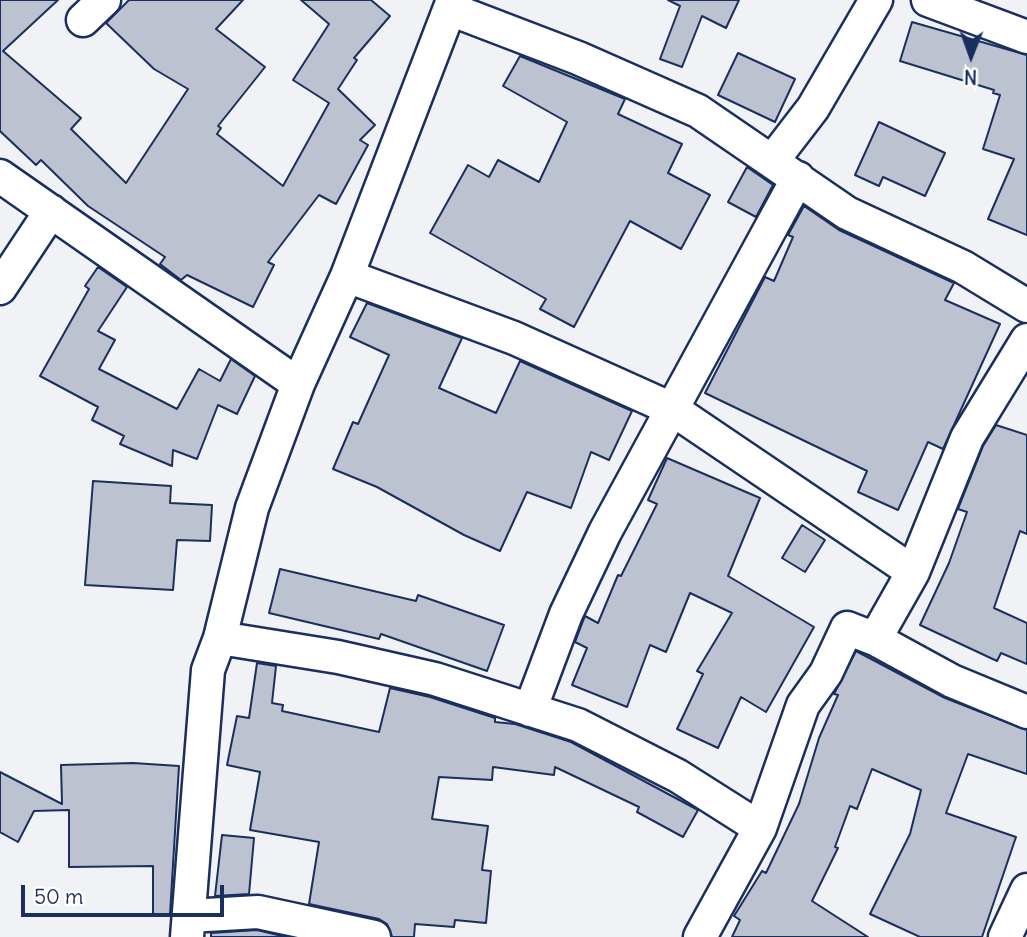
<!DOCTYPE html>
<style>
body{margin:0}
#map{position:relative;width:1027px;height:937px;overflow:hidden;background:#f1f2f5;font-family:Delius,sans-serif}
canvas{display:block}
.north{position:absolute;left:936px;top:21px;width:70px;height:70px;-webkit-text-stroke:5px #fff;paint-order:stroke;rotate:181deg;font-size:19px;font-weight:700;line-height:28px;text-align:center;color:#1b2f5e}
.north::after{content:'';display:block;margin:auto;width:24px;height:32px;background:#1b2f5e;clip-path:polygon(50% 0,100% 100%,50% 72%,0 100%)}
.scale{position:absolute;left:21px;top:885px;width:203px;height:32px;box-sizing:border-box;border:4px solid #1b2f5e;border-top:0;padding-left:9px;font-size:21px;line-height:24px;white-space:nowrap;color:#1b2f5e;-webkit-text-stroke:5px #fff;paint-order:stroke}
</style>
<div id="map">
<canvas width="1027" height="937"></canvas>
<div class="north">N</div>
<div class="scale">50 m</div>
</div>
<script>
const ctx = document.querySelector('canvas').getContext('2d');
ctx.lineJoin = 'round';
function paint(path, color) { ctx.fillStyle = color; ctx.fill(path, 'evenodd'); }
function strokePath(path, color, width, dash) { ctx.strokeStyle = color; ctx.lineWidth = width; ctx.lineCap = dash ? 'butt' : 'round'; ctx.setLineDash(dash || []); ctx.stroke(path); }
const building = new Path2D(`
 M0,0H58L3,51L81,118L71,129L126,183L188,89L154,69L106,23L129,0H243L216,29L265,67L218,126L221,128L217,134L283,186L329,103L293,80L329,24L301,0H371L390,16L354,58L357,60L338,89L375,125L360,140L368,145L336,204L319,195L268,262L274,265L253,307L187,275L181,280L160,264L165,257L88,206L41,160L36,165L0,131Z
 M668,0H739L726,28L702,16L682,67L660,59L680,6Z
 M912,22L1027,55V235L988,219L1014,159L983,149L1000,95L993,93L994,90L900,61Z
 M738,53L795,79L775,122L718,95Z
 M520,56L625,99L618,114L682,144L668,173L710,195L681,249L630,221L574,327L540,309L546,299L430,233L468,165L489,177L498,160L539,182L567,122L503,86Z
 M879,122L945,153L925,196L883,177L879,186L855,175Z
 M747,167L773,185L756,217L728,202Z
 M804,206L839,230L954,283L945,300L1000,324L943,449L928,442L898,510L858,492L867,471L705,393L765,277L774,281L793,237L788,235Z
 M98,267L127,287L98,331L115,340L99,369L177,409L199,369L220,381L231,359L255,376L237,414L218,405L197,459L173,450L172,466L120,444L124,436L92,420L98,407L40,376L89,289L85,286Z
 M367,303L462,338L439,388L496,413L520,361L632,411L609,460L591,452L571,508L527,492L500,551L464,535L377,487L333,469L353,422L358,424L389,355L350,337Z
 M996,425L1027,435V534L1020,531L994,608L1027,623V664L1001,653L997,661L920,625L949,563L967,512L958,509L983,446Z
 M667,458L760,498L728,576L814,627L766,712L741,697L718,748L677,729L703,674L697,671L732,613L690,593L666,652L650,645L627,707L572,685L587,648L575,642L583,621L585,616L598,623L618,575L621,576L657,504L648,500Z
 M93,481L171,486L170,503L212,505L210,541L177,540L173,590L85,585Z
 M802,525L825,540L805,572L782,558Z
 M280,569L416,601L418,595L504,625L487,671L381,634L379,639L269,613Z
 M856,651L945,698L1027,730V774L968,754L946,813L1016,837L982,937H920L870,914L910,834L921,790L872,769L857,809L850,806L835,847L838,848L812,901L868,937H732L740,920L734,916L762,871L766,873L799,804L819,738L838,695L834,694Z
 M257,663L276,666L272,703L283,705L282,711L379,732L390,688L430,697L495,718V722L515,724L571,742L698,810L683,837L637,812L639,807L555,767L554,775L493,767L492,780L439,777L432,819L488,826L482,870L491,871L486,923L455,920L454,927L415,924L414,937H392L387,924L379,919L309,904L319,842L250,830L260,772L227,765L237,716L249,718Z
 M133,763L179,766L170,914H153V866L69,867V810L34,811L18,842L0,832V772L62,804L61,765Z
 M222,835L254,838L249,894L215,896Z
 M257,930L286,937H211V933Z`);
const minor = new Path2D(`
 M928,0L1027,37
 M450,9L578,58L698,111L847,213L963,267L1027,306
 M83,20L104,0
 M773,160L813,108L876,0
 M0,176L298,384
 M347,276L514,338L672,409L913,572
 M0,288L51,211
 M1027,340L967,438L913,572L875,639L952,681L1027,712
 M220,638L338,657L435,679L578,725L678,776L760,828
 M530,710L566,614L605,532L798,178
 M189,916L258,912L374,937
 M187,937L208,670L220,638L252,508L298,384L347,276L453,0
 M700,937L760,828L803,705L826,673L847,628L875,639
 M1005,937L1027,890`);
paint(building, '#bcc2d0');
strokePath(building, '#1b2f5e', 2);
strokePath(minor, '#1b2f5e', 37);
strokePath(minor, '#fff', 32);
</script>
